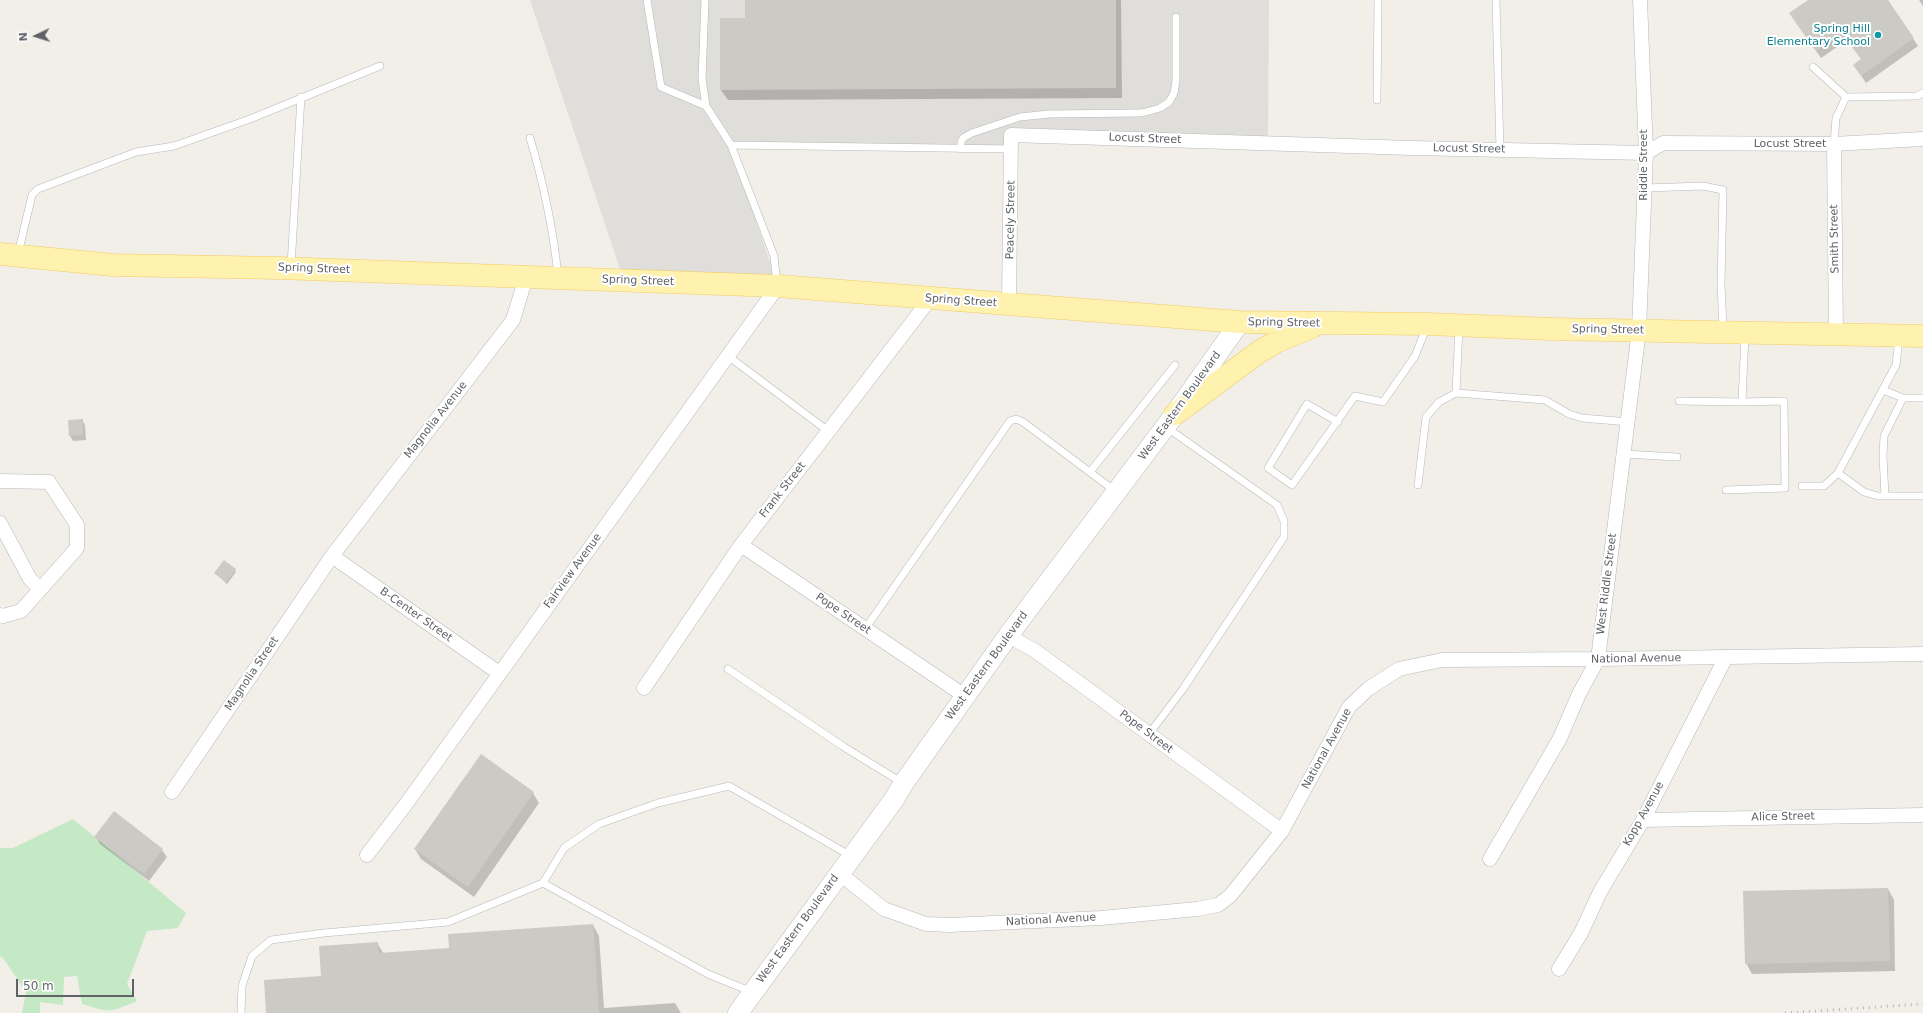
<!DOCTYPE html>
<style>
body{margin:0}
#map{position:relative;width:1923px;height:1013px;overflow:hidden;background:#f1efe8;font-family:"DejaVu Sans",sans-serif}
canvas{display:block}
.north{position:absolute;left:16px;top:16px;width:40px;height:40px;-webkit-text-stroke:3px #fff;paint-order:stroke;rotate:266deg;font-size:11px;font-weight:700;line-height:16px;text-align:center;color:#5f6368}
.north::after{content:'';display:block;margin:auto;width:14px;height:18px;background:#5f6368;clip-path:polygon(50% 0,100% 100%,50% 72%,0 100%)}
.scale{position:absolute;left:16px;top:979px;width:118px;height:18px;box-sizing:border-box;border:2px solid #5f6368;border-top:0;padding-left:5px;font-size:12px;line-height:14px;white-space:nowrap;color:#5f6368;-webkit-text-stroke:3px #fff;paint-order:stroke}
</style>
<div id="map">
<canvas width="1923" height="1013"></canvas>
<div class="north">N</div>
<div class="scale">50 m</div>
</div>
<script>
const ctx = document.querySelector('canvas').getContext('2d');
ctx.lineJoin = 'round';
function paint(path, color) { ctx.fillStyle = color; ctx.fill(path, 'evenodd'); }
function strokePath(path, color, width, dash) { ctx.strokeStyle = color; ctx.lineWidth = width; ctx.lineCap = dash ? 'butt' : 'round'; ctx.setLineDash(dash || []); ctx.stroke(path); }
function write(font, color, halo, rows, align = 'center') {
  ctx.font = font + ' "DejaVu Sans",sans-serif'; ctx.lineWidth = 4; ctx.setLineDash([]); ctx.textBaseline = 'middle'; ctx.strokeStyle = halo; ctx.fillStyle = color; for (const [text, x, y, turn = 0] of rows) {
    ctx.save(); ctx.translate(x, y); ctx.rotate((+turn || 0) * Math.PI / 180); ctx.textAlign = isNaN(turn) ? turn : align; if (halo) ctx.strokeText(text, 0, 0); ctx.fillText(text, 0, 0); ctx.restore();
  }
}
const industrial = new Path2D(`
 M530,0H1269L1268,144L1012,135V149L731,146L778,286L624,281Z`);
const green = new Path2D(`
 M73,819L186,913L178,928L147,931L127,984L137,1001C108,1013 112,1013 82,1004L77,976L64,977L63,1005L40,1002V1013H22L26,992L3,958L0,957V848H13Z`);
const shadow = new Path2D(`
 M746,0H1121L1122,98L728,100L721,90L746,19Z
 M1810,0H1887L1918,46L1866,83L1854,65L1862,60L1847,40L1821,58L1795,21Z
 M1919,0H1923V6Z
 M82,420L85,425L86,440L73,441L70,436L69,421Z
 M235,570L236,572L227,584L215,573Z
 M533,793L539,803L474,897L421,859L415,849Z
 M96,837L162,850L167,857L149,881L100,844Z
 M1888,889L1894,900L1895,971L1752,974L1746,963Z
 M593,925L599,936L604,1008L675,1003L681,1013H267L377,943L384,954L450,949Z`);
const building = new Path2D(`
 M745,0H1116V88L720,90V18H745Z
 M1808,0H1888L1914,38L1861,76L1853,65L1861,59L1842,33L1816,51L1789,13Z
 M83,419V435L69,436L68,420Z
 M224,560L236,569L226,582L214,573Z
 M481,754L534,792L468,887L414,849Z
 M114,811L163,849L144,874L94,837Z
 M1888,888L1890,961L1745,964L1743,891Z
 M593,924L599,1013H266L264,980L321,976L319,946L378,942L379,953L449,948L448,934Z`);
const lane = new Path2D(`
 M647,0L661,87L706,106
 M705,0L702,79L706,106L731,145L774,256L777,284
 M1496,0L1500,150
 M1813,67L1846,97L1917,96L1923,93
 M1377,100L1378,0
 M530,138C544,185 553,227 558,276
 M1834,144L1836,118L1846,97
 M731,145L1012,149
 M961,149V142L963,138L972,133L1020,117L1049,114L1142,113L1160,108L1169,102L1174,93L1176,81V17
 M1645,188L1703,186L1723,190L1721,284L1723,329
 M18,254L32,195L38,189L136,152L174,146L250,119L380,66
 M291,266L301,97
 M728,356L828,431
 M1883,390L1903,398H1923
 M1456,393L1545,400L1569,414L1582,418L1629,422
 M1679,401L1742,402L1745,334
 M1338,422L1307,404L1268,468L1292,485L1355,396L1383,402L1415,356L1427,326
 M1624,454L1677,457
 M1090,472L1175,365
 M1838,473L1864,492L1878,496H1923
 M1418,485L1426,417L1439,402L1456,393L1459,327
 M1802,486H1824L1838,473L1896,365L1899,338
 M1726,490L1785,488L1784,401L1742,402
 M1885,496L1883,456L1884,436L1903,398
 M865,629L1010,421L1016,419L1023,422L1115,491
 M728,669L844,747L901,782
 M1149,734L1183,689L1284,537V521L1277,505L1166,427
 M543,883L564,848L599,824L658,803L729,786L851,856
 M241,1013L242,986L252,956L271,940L324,933L448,922L543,883L708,974L752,992`);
const street = new Path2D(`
 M1834,144L1836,334
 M1009,304L1011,135L1411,148L1646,153L1663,143L1834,144L1923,139
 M0,481L49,482L77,525V548L21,611L3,616L0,615
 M0,523L30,579L40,589
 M741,545L965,696
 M332,556L499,673
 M1010,633L1019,642L1034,650L1282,831
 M644,688L741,545L930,299
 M172,792L332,556L513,320L526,277
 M1643,820L1923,815
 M367,855L406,804L778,286
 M1490,859L1560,738L1579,694L1598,659L1639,330L1646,153L1640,0
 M839,873L884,909L926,924L950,925L1101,918L1197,909L1218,905L1230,896L1282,831L1349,707L1368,689L1399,669L1442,660L1598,659L1923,654
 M1559,969L1581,933L1600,892L1643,820L1726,657`);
const secondary = new Path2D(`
 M738,1013L895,798L903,784L1010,633L1175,414L1240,322`);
const primary = new Path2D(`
 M0,254L113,265L279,268L778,286L1240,322L1428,324L1552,329L1923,336
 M1175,414L1259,352L1276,342L1312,327`);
const rail = new Path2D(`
 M1785,1013L1923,1004`);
const markers = [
 [1878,35,4,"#0f9aa8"]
];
const cultureNames = [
 ["Spring Hill",1870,29],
 ["Elementary School",1870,42]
];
const streetNames = [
 ["Locust Street",1145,139,2],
 ["Locust Street",1790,144],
 ["Locust Street",1469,149,1],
 ["Riddle Street",1644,165,-90],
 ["Peacely Street",1011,220,-89],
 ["Smith Street",1835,239,-91],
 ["Spring Street",314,269,2],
 ["Spring Street",638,281,2],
 ["Spring Street",961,301,4],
 ["Spring Street",1284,323,1],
 ["Spring Street",1608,330,1],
 ["West Eastern Boulevard",1180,406,-54],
 ["Magnolia Avenue",436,420,-52],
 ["Frank Street",783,490,-52],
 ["Fairview Avenue",573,571,-54],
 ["West Riddle Street",1607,584,-83],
 ["Pope Street",843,614,34],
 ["B-Center Street",416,615,35],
 ["National Avenue",1636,659,-1],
 ["West Eastern Boulevard",987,666,-54],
 ["Magnolia Street",252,674,-56],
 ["Pope Street",1146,732,37],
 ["National Avenue",1327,749,-61],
 ["Kopp Avenue",1644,814,-61],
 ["Alice Street",1783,817,-1],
 ["National Avenue",1051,920,-3],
 ["West Eastern Boulevard",798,929,-54]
];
paint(industrial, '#e0deda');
paint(green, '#c5e8c5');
paint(shadow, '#0003');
paint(building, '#cccac5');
strokePath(lane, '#b5b8bc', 8);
strokePath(street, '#b5b8bc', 15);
strokePath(secondary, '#b6babf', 21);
strokePath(primary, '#f2c960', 23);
strokePath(lane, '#fff', 7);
strokePath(street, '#fff', 14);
strokePath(secondary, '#fff', 20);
strokePath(primary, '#fff2af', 22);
strokePath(rail, '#b6b7b8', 3, [1, 5]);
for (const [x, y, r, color] of markers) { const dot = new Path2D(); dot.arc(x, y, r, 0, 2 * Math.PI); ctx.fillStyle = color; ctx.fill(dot); strokePath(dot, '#fff', 1.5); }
write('11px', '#0d838f', '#fff', cultureNames, 'right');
write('11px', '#5f6368', '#fff', streetNames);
</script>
